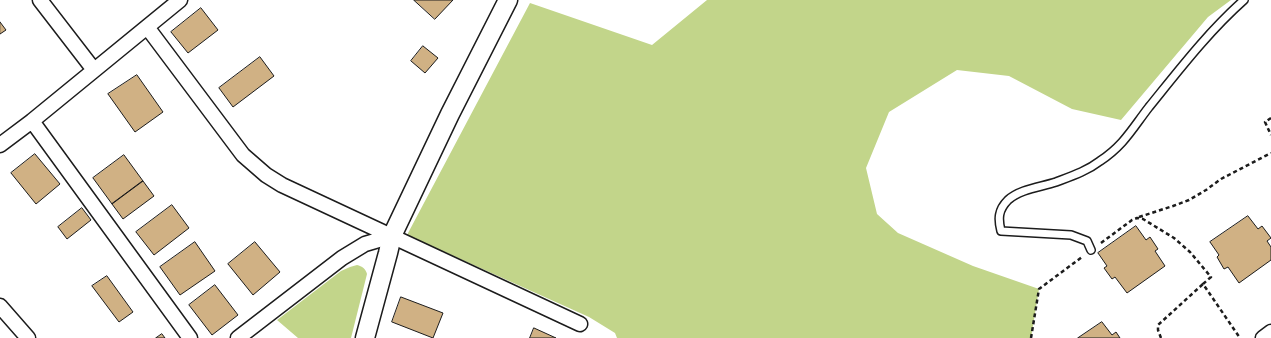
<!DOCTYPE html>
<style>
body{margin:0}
canvas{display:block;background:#fff}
</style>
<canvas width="1271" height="338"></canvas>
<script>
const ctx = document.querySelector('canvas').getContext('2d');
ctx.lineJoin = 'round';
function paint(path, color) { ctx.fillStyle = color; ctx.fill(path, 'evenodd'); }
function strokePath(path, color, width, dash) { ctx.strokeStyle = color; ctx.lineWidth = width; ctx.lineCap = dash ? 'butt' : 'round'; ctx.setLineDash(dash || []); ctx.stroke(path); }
const green = new Path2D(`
 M707,0H1231L1208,17L1121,120L1072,109L1009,76L957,70L889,112L866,168L877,214L898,233L973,266L1039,289L1031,338H617L615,333L589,317L407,235L530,3L652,45Z
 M357,265C362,266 366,269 367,274L351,338H298L277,320L341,271L350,267Z`);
const building = new Path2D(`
 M414,0H453L435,19Z
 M201,8L218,30L188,53L171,32Z
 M0,22L6,30L0,34Z
 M423,46L438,58L425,73L411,61Z
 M260,57L274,76L233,107L219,88Z
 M137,75L163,112L135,132L108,94Z
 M35,154L60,184L36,204L11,173Z
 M124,155L143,181L112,204L93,178Z
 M143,181L154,196L123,219L112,204Z
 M172,205L189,228L154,255L136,232Z
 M82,208L91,220L67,239L58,227Z
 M1248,216L1258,229L1262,226L1271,238L1267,241L1271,247V260L1239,283L1228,267L1224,269L1217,257L1219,255L1210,242Z
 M1136,226L1146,240L1150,237L1158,249L1155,251L1165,266L1127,293L1115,277L1112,279L1104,268L1107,266L1098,253Z
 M195,242L215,271L180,295L160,267Z
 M255,242L280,272L253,295L228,264Z
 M107,276L133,312L119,322L92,286Z
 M215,285L238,315L212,335L189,305Z
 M401,297L443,313L433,338L392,322Z
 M1102,322L1112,335L1116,332L1120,338H1078Z
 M534,328L556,338H530Z
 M162,334L165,338H156Z`);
const path = new Path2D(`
 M1271,118L1265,122L1271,135
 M1139,217L1173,206L1189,200L1206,190L1221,179L1271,153
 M1101,243L1132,220L1137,218L1143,219L1174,238L1190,252L1211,277L1203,284L1240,338
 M1031,338L1039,289L1082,257
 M1161,338L1158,330V325L1203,284`);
const service = new Path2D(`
 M1091,250L1087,241L1071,235L1001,231C998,219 998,210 1008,200C1020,189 1041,187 1056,182C1072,176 1087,171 1100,161C1124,145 1132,129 1149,107C1179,70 1208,32 1244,0`);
const minor = new Path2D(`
 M40,0L94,70
 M147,27L243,155L266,175L282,185L580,324
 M32,121L190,338
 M0,145L32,121L180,0
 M0,306L28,338
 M238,338L342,258L365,244L392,236
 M1263,338L1271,332`);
const tertiary = new Path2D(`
 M365,338L388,253L392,236L450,114L508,0`);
paint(green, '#c2d58a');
paint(building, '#d0b184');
strokePath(building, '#1c1c1c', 1);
strokePath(service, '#1c1c1c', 10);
strokePath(minor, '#1c1c1c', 17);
strokePath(tertiary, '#1c1c1c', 21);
strokePath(path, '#1c1c1c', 2.5, [4, 3]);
strokePath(service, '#fff', 7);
strokePath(minor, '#fff', 14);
strokePath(tertiary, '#fff', 18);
</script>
